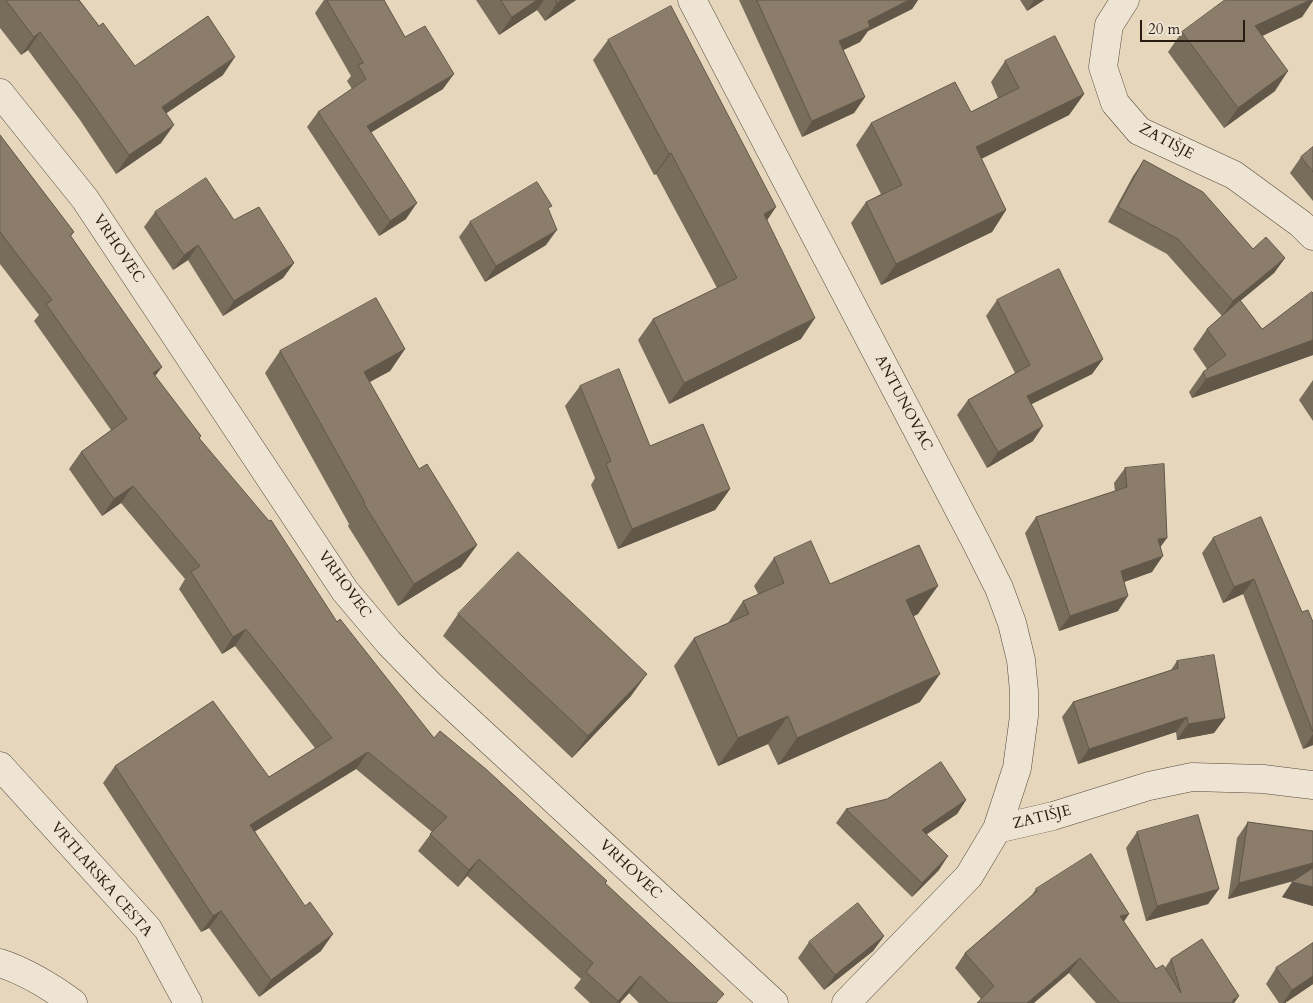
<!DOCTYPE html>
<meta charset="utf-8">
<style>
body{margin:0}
#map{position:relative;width:1313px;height:1003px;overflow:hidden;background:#e5d6bc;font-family:Cardo,serif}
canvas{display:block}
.scale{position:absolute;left:1140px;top:20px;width:105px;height:22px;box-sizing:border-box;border:2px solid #291c11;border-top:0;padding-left:6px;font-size:15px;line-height:18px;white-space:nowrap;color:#291c11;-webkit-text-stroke:4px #eee4d3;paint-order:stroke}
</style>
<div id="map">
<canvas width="1313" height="1003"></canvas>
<div class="scale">20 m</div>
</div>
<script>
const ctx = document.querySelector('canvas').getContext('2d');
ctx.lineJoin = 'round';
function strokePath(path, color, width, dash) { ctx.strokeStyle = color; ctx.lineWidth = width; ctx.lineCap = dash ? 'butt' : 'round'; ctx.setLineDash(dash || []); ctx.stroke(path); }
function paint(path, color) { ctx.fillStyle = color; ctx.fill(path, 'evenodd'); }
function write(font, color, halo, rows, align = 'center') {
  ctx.font = font + ' Cardo,serif'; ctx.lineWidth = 4; ctx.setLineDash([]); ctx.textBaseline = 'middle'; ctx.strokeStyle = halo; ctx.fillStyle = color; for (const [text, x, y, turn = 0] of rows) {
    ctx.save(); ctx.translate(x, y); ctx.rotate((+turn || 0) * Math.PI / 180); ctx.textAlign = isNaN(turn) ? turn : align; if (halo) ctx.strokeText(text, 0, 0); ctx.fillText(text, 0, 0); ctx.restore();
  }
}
const minor = new Path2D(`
 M692,0L977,544L999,588L1012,623L1021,660L1024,691V716L1017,768L997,829L969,876L846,1003
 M1125,0L1109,25L1103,67L1115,103L1139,131L1234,175L1301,224L1313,236
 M0,93L85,199L345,591L389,643L431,686L774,1003
 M0,766L148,929L188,1003
 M997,829L1053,816L1149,786L1192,777L1263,779L1313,785
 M0,963C27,972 50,986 73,1003`);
const wall = new Path2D(`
 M0,0H79L99,26L135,66L223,75L166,113L161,143L116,174L80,120L28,50L21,55L0,28Z
 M324,0H384L405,37L443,89L371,132L406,219L379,236L307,127L318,112L352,89L347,81L351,76L315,13Z
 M476,0H576L545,21L537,10L499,35Z
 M739,0H918L912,9L868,31L860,42L843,50L865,97L854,113L802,137Z
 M1020,0H1044L1027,11Z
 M1313,0L1302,17L1262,36L1275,91L1224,128L1168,52L1182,32Z
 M608,40L767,220L801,339L669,404L638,340L653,319L717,288L656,174L654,175L593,60Z
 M1005,61L1084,94L1069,115L981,159L1006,210L992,232L881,285L851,223L866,202L881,194L856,145L871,123L971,112L998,98L991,82Z
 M0,135L74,232L71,236L155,376L201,436L199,439L337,622L434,738L605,883L717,1003H639L629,993L620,1003H590L574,988L581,979L467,876L458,887L418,851L432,832L356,769L255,831L321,951L259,997L209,928L201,932L103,783L115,766L269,777L315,748L235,646L222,654L179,589L185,579L121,503L102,516L69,469L81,452L111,430L34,321L39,315L0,264Z
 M1313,147V201L1290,173L1301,157Z
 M1144,160L1253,249L1285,258L1274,273L1240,301L1262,329L1313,293V355L1192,398L1189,392L1203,372L1207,369L1193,349L1207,329L1222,316L1167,254L1108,222L1133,176Z
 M549,210L546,245L485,282L459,237L470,222Z
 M155,212L234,220L294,263L283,278L223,316L188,260L173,270L144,227Z
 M997,300L1103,359L1092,374L1031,404L1033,441L987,468L957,415L968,400L1015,373L986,316Z
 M405,349L390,371L369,382L419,469L477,545L461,567L398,606L348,526L349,524L265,373L280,351Z
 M1313,380V421L1299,400Z
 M580,386L650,446L730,489L715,510L618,549L591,485L595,478L565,406Z
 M1125,468L1167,538L1160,547L1152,572L1124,582L1118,611L1059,631L1025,533L1036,517L1115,491L1114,483Z
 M1213,538L1313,622V745L1303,749L1243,594L1223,603L1202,553Z
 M774,558L830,584L918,614L914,616L920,702L778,765L768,744L718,766L674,666L694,638L728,623L743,601L758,594L754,586Z
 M458,614L631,696L572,758L443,636Z
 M1177,661L1225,718L1214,733L1177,740L1176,732L1078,764L1062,717L1073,702L1171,670Z
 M966,800L957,814L927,834L939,870L912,897L836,823L846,809Z
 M1248,822L1313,831V906L1282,897L1294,881L1228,899L1237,838Z
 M1137,832L1219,889L1208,904L1146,921L1126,848Z
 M1036,889L1124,922L1156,969L1165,968L1171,959L1239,996L1234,1003H1096L1069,973L981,999L955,968L965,953L1030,898Z
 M884,936L873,951L824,990L798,958L809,942Z
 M1313,943V984L1285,1003H1279L1266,984L1276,968Z`);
const shadedWall = new Path2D(`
 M537,0H544L537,10L499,35L512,17Z
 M562,0H576L545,21L557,3Z
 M909,0H918L912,9L868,31L860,42L829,57L839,41L868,21Z
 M1034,0H1044L1027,11Z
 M1310,0H1313V1L1302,17L1241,46L1255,26Z
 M40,32L28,50L21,55L34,37Z
 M235,57L223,75L149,125L162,107Z
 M1288,71L1275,91L1224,128L1238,108Z
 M454,74L443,89L357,141L367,126Z
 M1084,94L1069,115L961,169L976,147Z
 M865,97L854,113L802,137L812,121Z
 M174,125L161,143L116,174L129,155Z
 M671,153L656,174L654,175L669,154Z
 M417,203L406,219L379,236L390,221Z
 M776,207L762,228L764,214Z
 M1006,210L992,232L881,285L896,264Z
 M557,230L546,245L485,282L496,266Z
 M198,245L188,260L173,270L184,255Z
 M1285,258L1274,273L1222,316L1233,301Z
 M294,263L283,278L223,316L234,301Z
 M815,318L801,339L669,404L684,383Z
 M1313,340V355L1192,398L1206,379Z
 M405,349L390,371L348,394L364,372Z
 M1103,359L1092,374L1016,412L1027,396Z
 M162,367L150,383L153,373Z
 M1043,426L1033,441L987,468L998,452Z
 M133,486L121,503L102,516L114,499Z
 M730,489L715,510L618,549L632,529Z
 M1167,538L1156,553L1158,539Z
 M477,545L461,567L398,606L414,584Z
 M1163,556L1152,572L1110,587L1121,571Z
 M1254,579L1243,594L1223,603L1234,587Z
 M938,586L918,614L887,628L906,600Z
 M1128,596L1118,611L1059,631L1070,616Z
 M246,629L235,646L222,654L233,637Z
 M647,674L631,696L572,758L588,736Z
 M940,674L920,702L778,765L797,738Z
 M788,716L768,744L718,766L738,738Z
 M1187,717L1176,732L1078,764L1089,749Z
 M1225,718L1214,733L1177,740L1188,724Z
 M1313,734V745L1303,749Z
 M368,752L356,769L238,842L250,825Z
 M966,800L957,814L912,844L922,830Z
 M948,856L939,870L912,897L922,883Z
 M479,859L467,876L458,887L469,870Z
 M1313,863V875L1228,899L1239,883Z
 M1292,882L1313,887V906L1282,897Z
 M1219,889L1208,904L1146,921L1157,906Z
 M221,911L209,928L201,932L213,916Z
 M1129,914L1119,929L1120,916Z
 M333,934L321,951L259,997L271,980Z
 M884,936L873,951L824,990L835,975Z
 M1080,958L1069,973L1034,1003H1027Z
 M640,976L629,993L620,1003H617Z
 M1313,976V984L1285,1003H1283L1292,990Z
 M1239,996L1234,1003H1231L1233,1000Z`);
const building = new Path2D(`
 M6,0H79L99,26L103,23L135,66L208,16L235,57L162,107L174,125L129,155L92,102L40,32L34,37Z
 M327,0H384L405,37L425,26L454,74L367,126L417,203L390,221L318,112L366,79L358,65L363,63Z
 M501,0H537L512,17Z
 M556,0H562L557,3Z
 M757,0H909L868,21L870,27L839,41L865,97L812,121Z
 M1225,0H1310L1255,26L1288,71L1238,108L1182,32Z
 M671,6L776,207L764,214L815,318L684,383L653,319L737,278L671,153L669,154L608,40Z
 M1055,36L1084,94L976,147L1006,210L896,264L866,202L902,185L871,123L955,82L971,112L1019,88L1005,61Z
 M0,135L74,232L70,235L162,367L153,373L201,436L199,438L269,521L271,520L337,622L340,619L434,738L440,731L487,770L607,881L605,883L724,994L716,1003H669L640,976L618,1001L586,972L593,963L479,859L469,870L430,834L447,817L368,752L250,825L305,906L310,902L333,934L271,980L221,911L213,916L115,766L213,701L269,777L332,738L246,629L233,637L191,572L200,566L133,486L114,499L81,452L127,419L46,304L52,300L0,232Z
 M1313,147V172L1301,157Z
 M1144,160L1203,192L1253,249L1266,237L1285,258L1233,301L1178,239L1118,207Z
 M206,178L234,220L259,207L294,263L234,301L198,245L184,255L155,212Z
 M537,182L552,206L548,208L557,230L496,266L470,222Z
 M1059,269L1103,359L1027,396L1043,426L998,452L968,400L1030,365L997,300Z
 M1312,292L1313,293V340L1206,379L1203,372L1226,355L1207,329L1240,300L1262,329Z
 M376,298L405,349L364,372L419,469L427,464L477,545L414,584L364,504L365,503L280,351Z
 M619,369L650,446L703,424L730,489L632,529L606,464L611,461L580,386Z
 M1164,464L1167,538L1158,539L1163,556L1121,571L1128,596L1070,616L1036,517L1127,487L1125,468Z
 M1261,517L1302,612L1308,610L1313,622V732L1254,579L1234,587L1213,538Z
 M811,541L830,584L919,545L938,586L906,600L940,674L797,738L788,716L738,738L694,638L749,614L743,601L784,583L774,558Z
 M518,552L647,674L588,736L458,614Z
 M1214,655L1225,718L1188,724L1187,717L1089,749L1073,702L1178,668L1177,661Z
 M941,762L966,800L922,830L948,856L922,883L846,809L887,799Z
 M1198,815L1219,889L1157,906L1137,832Z
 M1248,822L1313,831V863L1239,883Z
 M1091,854L1129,914L1120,916L1156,969L1163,965L1181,993L1171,959L1202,939L1239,996L1233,1000V1003H1120L1080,958L1027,1003H977L994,986L965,953L1037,891L1036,889Z
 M1313,868V887L1292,882Z
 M858,903L884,936L835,975L809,942Z
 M1313,943V976L1292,990L1276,968Z`);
const streetNames = [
 ["ZATIŠJE",1166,142,28],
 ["VRHOVEC",118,249,56],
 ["ANTUNOVAC",903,403,62],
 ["VRHOVEC",344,585,54],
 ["ZATIŠJE",1042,818,-14],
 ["VRHOVEC",630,870,43],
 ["VRTLARSKA CESTA",101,880,49]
];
strokePath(minor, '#584a3c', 29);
strokePath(minor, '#eee4d3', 28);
paint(wall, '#786c5b');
paint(shadedWall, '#61584a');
paint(building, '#8b7d6a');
strokePath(building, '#61584a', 1);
write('15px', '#291c11', '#eee4d3', streetNames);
</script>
